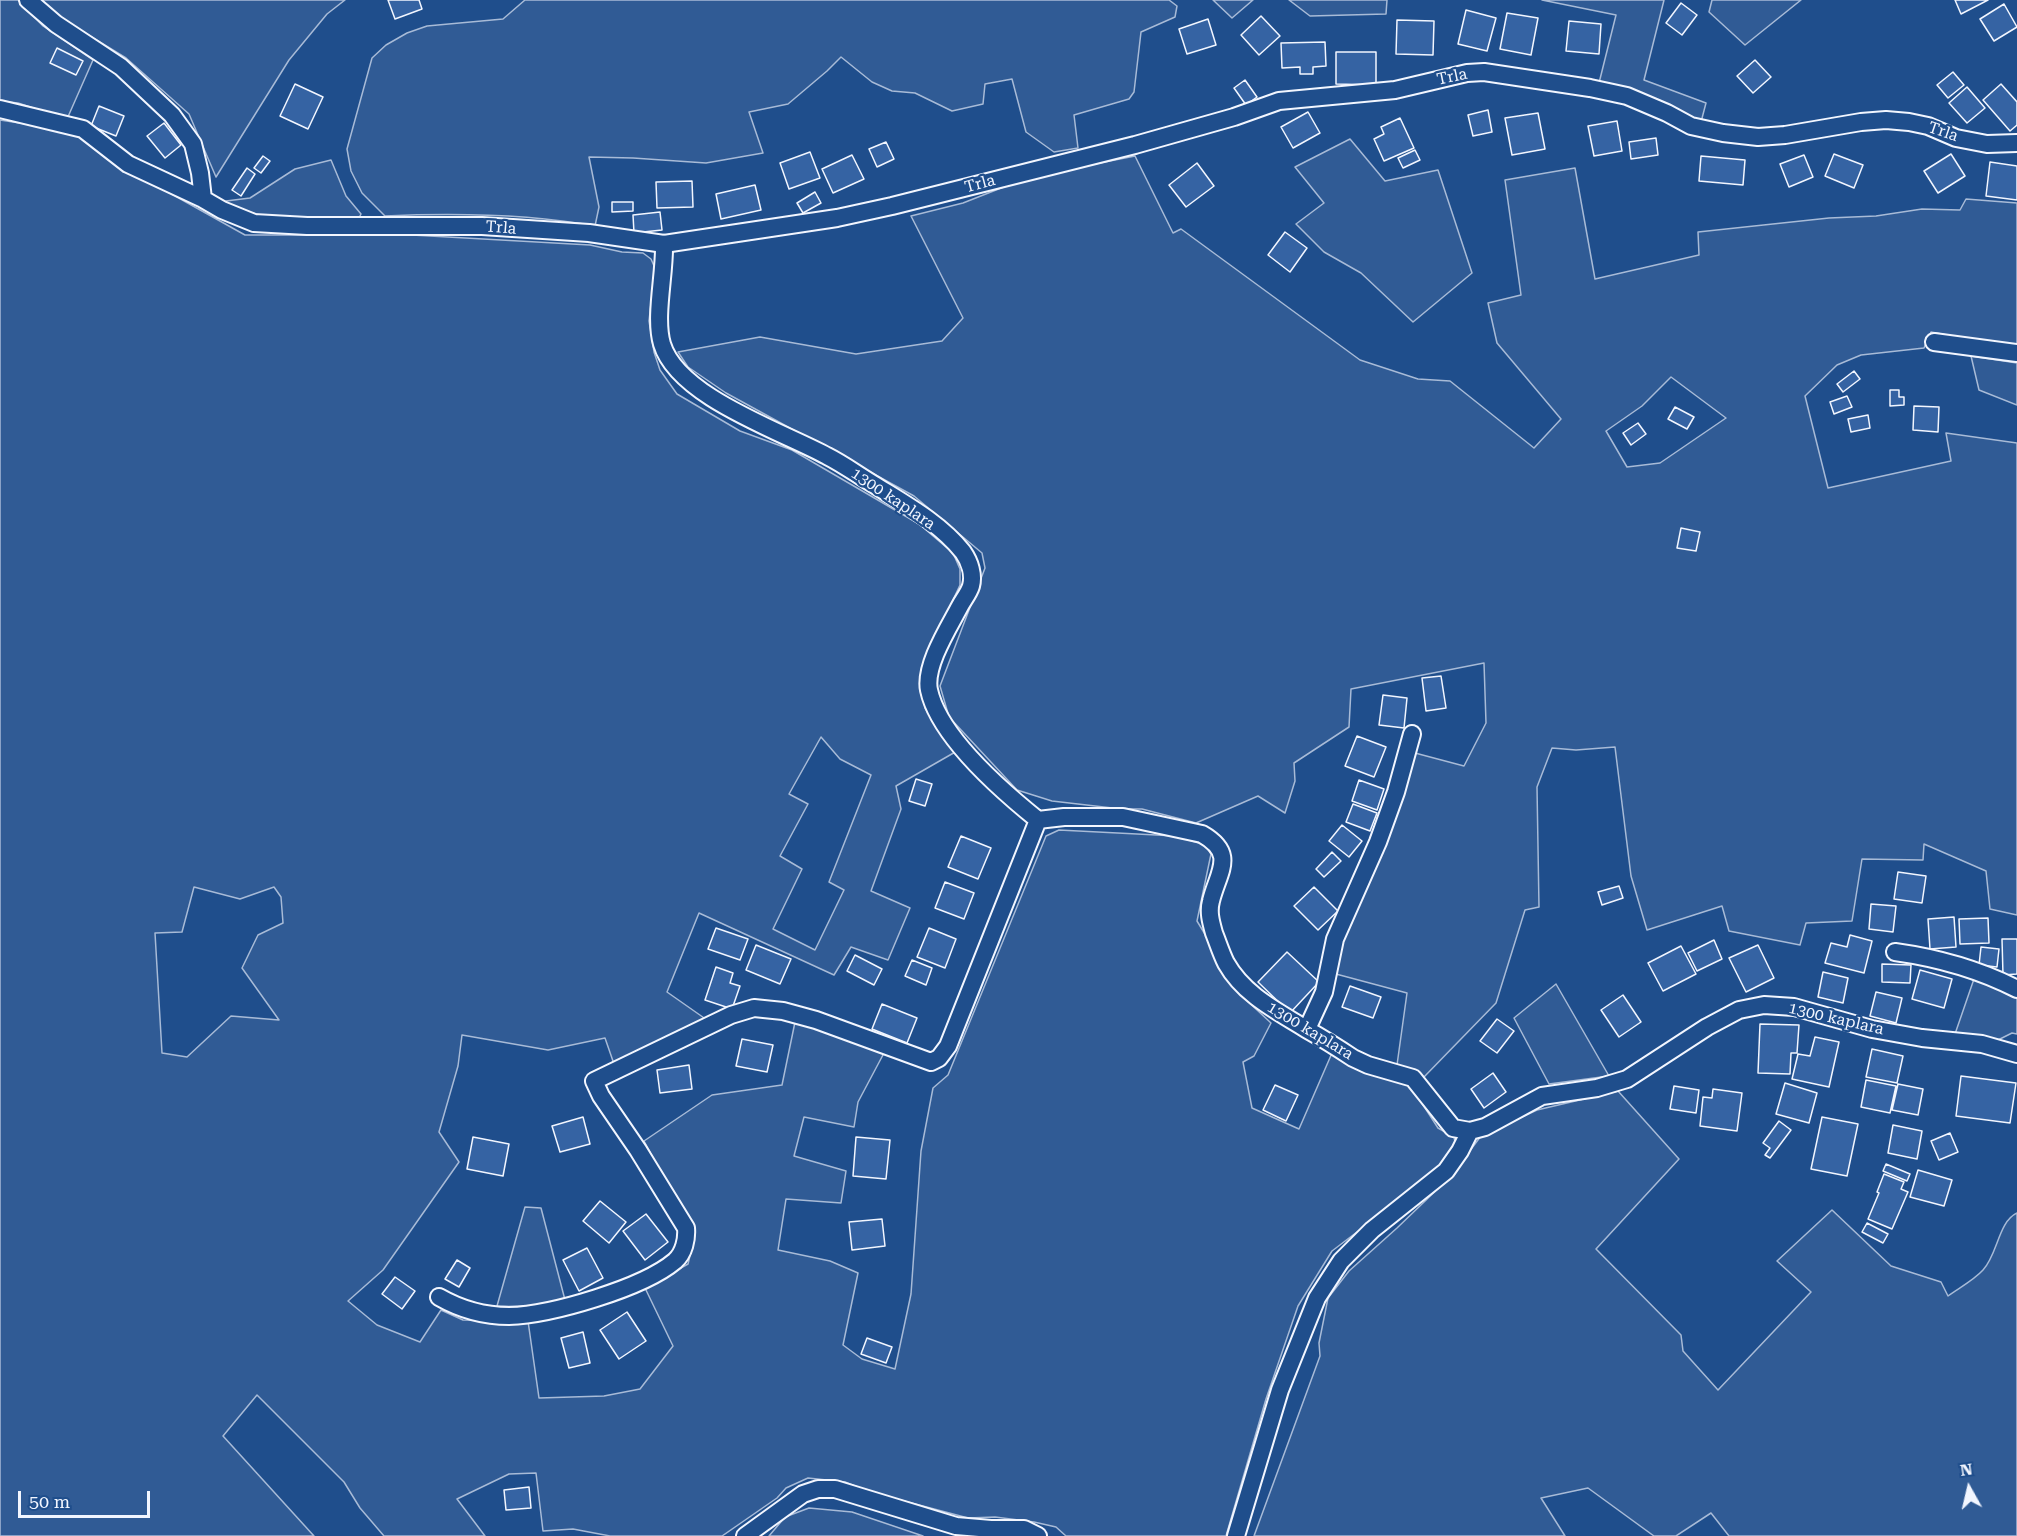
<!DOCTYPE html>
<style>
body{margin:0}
#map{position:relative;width:2017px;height:1536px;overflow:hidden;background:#1f4e8c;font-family:"Roboto Serif",serif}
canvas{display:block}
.north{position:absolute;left:1939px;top:1458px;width:60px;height:60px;-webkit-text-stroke:4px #1f4e8c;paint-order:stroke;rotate:352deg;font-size:16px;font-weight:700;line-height:24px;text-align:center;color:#f2f6ff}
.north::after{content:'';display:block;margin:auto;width:21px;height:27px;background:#f2f6ff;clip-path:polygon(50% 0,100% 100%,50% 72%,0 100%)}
.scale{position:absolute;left:18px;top:1491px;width:132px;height:27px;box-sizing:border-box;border:3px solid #f2f6ff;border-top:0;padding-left:8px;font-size:18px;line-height:21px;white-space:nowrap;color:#f2f6ff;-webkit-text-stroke:4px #1f4e8c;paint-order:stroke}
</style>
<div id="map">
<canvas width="2017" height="1536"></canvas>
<div class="north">N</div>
<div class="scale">50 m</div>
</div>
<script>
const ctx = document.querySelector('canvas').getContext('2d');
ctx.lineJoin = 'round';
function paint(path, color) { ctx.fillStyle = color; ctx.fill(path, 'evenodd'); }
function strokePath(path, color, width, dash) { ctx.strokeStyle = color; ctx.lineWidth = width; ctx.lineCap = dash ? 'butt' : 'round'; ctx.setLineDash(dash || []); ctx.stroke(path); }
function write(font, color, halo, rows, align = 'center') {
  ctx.font = font + ' "Roboto Serif",serif'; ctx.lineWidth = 4.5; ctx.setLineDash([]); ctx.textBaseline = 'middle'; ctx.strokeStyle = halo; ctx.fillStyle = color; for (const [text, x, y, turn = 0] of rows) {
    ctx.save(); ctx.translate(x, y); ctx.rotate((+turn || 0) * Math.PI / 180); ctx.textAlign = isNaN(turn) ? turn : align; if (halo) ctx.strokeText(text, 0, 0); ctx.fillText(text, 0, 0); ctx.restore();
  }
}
const green = new Path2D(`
 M0,0H18L43,26L93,60L67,119L18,103L0,101Z
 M39,0H345L327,14L289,60L216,177L189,114L126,58L67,22Z
 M525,0H1169L1177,6L1175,17L1141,32L1134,92L1129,99L1074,115L1078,148L1054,152L1026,132L1012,79L985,84L983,104L952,111L915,93L892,91L872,82L841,57L827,71L788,104L749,112L763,153L706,163L633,158L589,157L599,207L595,226C529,214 452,213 385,216L362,193L351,171L347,149L372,58L386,45L407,33L427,26L503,19Z
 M1213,0H1253L1232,18Z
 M1289,0H1387L1386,14L1310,16Z
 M1542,0H1664L1644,80L1706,103L1701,122L1599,83L1616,15Z
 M1712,0H1801L1745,45L1709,12Z
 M0,120L78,132L159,187L245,235H412L590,245L622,252L643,253L651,259L655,268L649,321L654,352L660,370L677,394L740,431L792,450L919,524L953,553L960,569V585L932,645L923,674L925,708L938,730L957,751L896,786L901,809L871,891L910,908L888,960L851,947L834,975L699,913L667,992L707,1020L614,1064L605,1038L548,1050L462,1035L458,1066L439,1132L459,1162L383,1270L348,1301L377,1325L420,1342L441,1310L463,1320L528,1321L539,1398L604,1396L640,1389L673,1346L645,1288L688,1264L695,1235L644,1141L712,1095L782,1085L795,1022L821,1029L884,1053L858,1102L854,1127L804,1117L794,1156L846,1171L841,1203L786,1199L778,1250L830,1261L858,1273L843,1345L862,1359L895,1369L911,1294L921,1151L933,1088L948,1075L1046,836L1059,830L1176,836L1205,845L1211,854L1197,921L1243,997L1271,1023L1254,1056L1243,1062L1252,1108L1299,1129L1332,1053L1407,1084L1416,1094L1438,1128L1454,1137L1455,1142L1441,1168L1332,1251L1298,1306L1266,1399L1226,1536H1066L1056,1527L1034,1522L995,1517L968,1518L870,1492L845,1482L808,1478L786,1488L777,1498L722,1536H610L573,1529L543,1531L536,1473L509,1474L457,1499L485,1536H384L360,1508L344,1482L257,1395L223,1436L314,1536H0ZM821,737L840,759L871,775L829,882L844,890L815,950L773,929L802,869L780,856L808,804L789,794ZM194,887L240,899L274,887L281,897L283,923L258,935L242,968L279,1020L231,1016L187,1057L162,1053L155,933L182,932Z
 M1350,139L1385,181L1438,170L1472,273L1413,322L1361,273L1324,252L1296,224L1324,203L1295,167Z
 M1135,156L1173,233L1181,229L1360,360L1418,379L1450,381L1534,448L1561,419L1497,343L1488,303L1521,295L1505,180L1575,168L1595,279L1699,255L1698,232L1829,218L1876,216L1922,209L1960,210L1966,199L2017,203V348L1931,332L1924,348L1861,355L1837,365L1805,396L1828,488L1951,461L1946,433L2017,443V915L1990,909L1986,871L1924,844L1923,860L1862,859L1852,921L1806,923L1800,945L1729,931L1722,906L1647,930L1631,876L1615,747L1576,750L1552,748L1537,787L1539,907L1525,910L1496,1003L1423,1078L1415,1071L1397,1065L1407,993L1336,974L1342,935L1393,823L1415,753L1464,766L1486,723L1484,663L1351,689L1349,727L1294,763L1295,781L1285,813L1258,796L1196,823L1142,809H1121L1052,801L1017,790L949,717L940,686L985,568L982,553L914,496L726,393L688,367L678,352L760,337L856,354L942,341L963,318L911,216L963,203L1029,177ZM1671,377L1726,418L1660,463L1627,467L1606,431L1642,406Z
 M331,160L346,196L361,214L359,218L338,221L264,216L233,208L226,201L250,198L295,169Z
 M1971,356L2017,363V405L1979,390Z
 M1975,976L2017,996V1034L2012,1033L1998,1040L1955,1034Z
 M1556,984L1609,1076L1549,1084L1514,1018Z
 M1618,1091L1679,1159L1596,1249L1681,1335L1683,1351L1718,1390L1811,1292L1777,1261L1832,1210L1891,1266L1941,1282L1948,1296C1959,1288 1974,1280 1983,1270C1998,1254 1998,1222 2017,1213V1536H1729L1711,1513L1676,1536H1654L1588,1488L1541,1498L1565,1536H1254L1320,1356L1319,1343L1328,1298L1349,1271L1397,1228L1450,1177L1481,1136L1537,1110Z
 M525,1207L541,1208L565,1300L525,1307L497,1306Z
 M809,1508L852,1512L923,1536H769L785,1517Z`);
const building = new Path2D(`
 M388,0H419L422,9L395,19Z
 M1955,0H1988L1961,14Z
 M1681,3L1697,15L1682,35L1666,23Z
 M2004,4L2017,27L1994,41L1980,19Z
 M1466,10L1496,18L1487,51L1458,44Z
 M1507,13L1538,18L1531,55L1500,49Z
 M1261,16L1280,36L1259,55L1241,35Z
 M1208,19L1216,45L1187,54L1179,29Z
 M1397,20L1434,21L1433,55L1396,54Z
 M1569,21L1601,24L1599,54L1566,51Z
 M1325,42L1326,66L1313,67V74H1300V67L1282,68L1281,43Z
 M57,48L83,61L76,75L50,63Z
 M1336,52H1376V85L1336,84Z
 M1755,60L1771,77L1753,93L1737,76Z
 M1953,72L1964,85L1948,98L1937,85Z
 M1245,80L1257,97L1246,105L1234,88Z
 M295,84L323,97L308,129L280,116Z
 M2001,84L2017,102V125L2010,131L1983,100Z
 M1967,87L1985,108L1967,123L1949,103Z
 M99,106L124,116L116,136L91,126Z
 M1488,110L1492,132L1473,136L1468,115Z
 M1308,112L1320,133L1293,148L1281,127Z
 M1538,113L1545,149L1512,155L1505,118Z
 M1400,118L1414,148L1384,161L1374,139L1384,134L1381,127Z
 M1617,121L1622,151L1594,156L1588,126Z
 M164,123L181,145L165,158L147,136Z
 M1656,138L1658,155L1631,159L1629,142Z
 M886,142L894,159L877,167L869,149Z
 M1415,150L1420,160L1403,168L1398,158Z
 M810,152L820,178L789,189L780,163Z
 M1834,154L1863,165L1854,188L1825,176Z
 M1951,154L1965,176L1938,193L1924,171Z
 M852,155L864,179L833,193L822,169Z
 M1804,155L1813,177L1789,187L1780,164Z
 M263,156L270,161L261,173L254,168Z
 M1701,156L1745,160L1743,185L1699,181Z
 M1990,162L2017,166V200L1986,196Z
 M1197,163L1214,186L1186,207L1169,185Z
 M247,168L255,174L241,196L232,190Z
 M692,181L693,207L657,208L656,182Z
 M755,185L761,210L721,219L716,194Z
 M815,192L821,203L803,213L797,203Z
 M612,202H633V211L612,212Z
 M660,212L662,230L634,233L633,215Z
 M1285,232L1307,248L1290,272L1268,255Z
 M1854,371L1860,379L1843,392L1837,384Z
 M1890,390H1899V397H1904V405L1890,406Z
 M1847,396L1852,407L1834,414L1830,402Z
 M1914,406L1939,407L1938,432L1913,430Z
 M1675,407L1694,417L1687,429L1668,419Z
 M1868,415L1870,428L1851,432L1848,419Z
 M1638,423L1646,434L1631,445L1623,433Z
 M1681,528L1700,532L1696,551L1677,548Z
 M1441,676L1446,708L1426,711L1422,678Z
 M1383,695L1407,698L1404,728L1379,725Z
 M1357,736L1386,747L1374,777L1345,766Z
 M916,779L932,784L925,806L909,801Z
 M1359,780L1384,789L1377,810L1352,801Z
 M1353,804L1377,813L1370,831L1346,822Z
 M1342,825L1362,841L1349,857L1329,841Z
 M961,836L991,848L978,879L948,867Z
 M1332,852L1341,861L1324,877L1316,869Z
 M1898,872L1926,876L1922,903L1894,899Z
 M945,882L974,893L964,919L935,908Z
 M1619,886L1623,898L1602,905L1598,892Z
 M1314,887L1338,911L1318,930L1294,906Z
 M1871,904L1896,906L1893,932L1869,929Z
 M1954,917L1956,947L1930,949L1928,919Z
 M1988,918L1989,943L1960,944L1959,919Z
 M716,928L748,939L740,960L708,949Z
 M929,928L956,939L945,968L917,957Z
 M1850,935L1872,941L1864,973L1825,963L1831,943L1847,947Z
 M2002,939H2017V974L2003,975Z
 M1714,940L1722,959L1697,971L1688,953Z
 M756,945L791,959L780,984L746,970Z
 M1758,945L1774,978L1746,992L1729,958Z
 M1681,946L1696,974L1663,991L1648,963Z
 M1981,947L1999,949L1997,967L1979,965Z
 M1287,952L1319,982L1290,1013L1258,982Z
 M855,955L882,969L874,985L847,971Z
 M912,960L932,968L926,985L905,976Z
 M1882,964L1911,965L1910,983L1882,982Z
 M716,967L733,973L730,983L740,986L732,1009L705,1000Z
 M1920,970L1952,979L1944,1008L1912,999Z
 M1823,972L1848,978L1843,1003L1818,997Z
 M1350,986L1381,997L1373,1018L1342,1007Z
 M1876,992L1902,998L1896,1023L1870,1016Z
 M1623,995L1641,1022L1619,1037L1601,1010Z
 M882,1004L917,1018L907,1043L872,1029Z
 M1497,1019L1514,1031L1497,1053L1480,1041Z
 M1760,1024L1799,1025L1797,1053H1791L1790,1074L1758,1073Z
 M1815,1037L1839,1042L1829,1087L1792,1079L1798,1054L1810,1056Z
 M742,1039L773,1045L767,1072L736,1066Z
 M1872,1049L1903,1056L1897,1083L1866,1077Z
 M689,1065L692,1089L660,1093L657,1070Z
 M1493,1073L1506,1092L1484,1108L1471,1089Z
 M1961,1076L2016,1083L2010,1123L1956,1116Z
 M1866,1080L1896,1086L1890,1113L1861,1107Z
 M1785,1083L1817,1093L1809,1123L1776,1114Z
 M1898,1084L1923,1089L1918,1115L1892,1110Z
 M1275,1085L1298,1095L1286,1121L1263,1110Z
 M1674,1086L1699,1090L1696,1113L1670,1109Z
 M1713,1089L1742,1093L1737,1131L1700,1126L1703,1097L1712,1098Z
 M583,1117L590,1144L560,1152L552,1126Z
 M1822,1117L1858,1124L1847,1176L1811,1169Z
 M1779,1121L1791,1130L1770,1158L1765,1155L1770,1148L1763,1143Z
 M1893,1125L1922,1131L1917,1159L1888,1153Z
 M1950,1133L1958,1152L1939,1160L1931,1141Z
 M473,1137L509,1144L503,1176L467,1169Z
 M856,1137L890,1140L886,1179L853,1176Z
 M1886,1164L1910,1174L1907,1181L1883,1171Z
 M1918,1170L1952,1180L1944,1206L1910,1197Z
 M1884,1174L1904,1182L1901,1189L1908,1192L1892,1229L1868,1219L1879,1193L1877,1192Z
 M600,1201L626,1222L609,1243L583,1221Z
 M646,1214L668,1242L645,1260L623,1231Z
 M882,1219L885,1246L852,1250L849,1222Z
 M1867,1223L1888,1234L1883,1243L1862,1232Z
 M587,1248L603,1278L579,1291L563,1260Z
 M457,1260L470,1268L459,1287L445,1279Z
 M395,1277L415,1291L402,1309L382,1294Z
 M627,1312L646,1341L619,1359L600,1330Z
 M583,1332L590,1363L569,1368L561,1338Z
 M867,1338L892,1347L886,1363L861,1354Z
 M529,1487L531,1508L506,1510L504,1490Z`);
const street = new Path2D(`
 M28,0L56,24L121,67L172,115L193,144L200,173L203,199
 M0,109L83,129L128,164L203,199L222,210L254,223L307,226H482L589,233L664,244L837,218L892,206L1135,145L1234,117L1279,101L1395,90L1467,73L1484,72L1590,88L1627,96L1667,113L1691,126L1723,133L1758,137L1785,135L1861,122L1886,120L1909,122L1928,126L1956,138L1987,144L2017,143
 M664,244C665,274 654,317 662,344C678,397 781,431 827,456C843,464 858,475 873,484C905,504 940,523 963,552C970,562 974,575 971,586C969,593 963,600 960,606C949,627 924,666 929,690C939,737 1002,791 1038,820L1064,817H1123L1202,834C1237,854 1218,872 1211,901C1208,912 1211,922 1214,933C1218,943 1221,953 1226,963C1244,995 1277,1011 1306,1029C1322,1038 1338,1048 1353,1058L1368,1065L1413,1078L1453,1128L1470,1131L1485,1127L1542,1096L1597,1088L1627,1079L1707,1027L1739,1010L1764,1005L1794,1007L1872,1029L1922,1038L1982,1044L2017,1054
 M1934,342L2017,353
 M1895,952C1938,958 1978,969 2017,989
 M1307,1029L1324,992L1335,939L1378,842L1396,792L1412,734
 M439,1297C460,1309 484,1316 509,1316C551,1315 643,1288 675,1261C684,1253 687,1239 686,1228L638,1150L601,1096L594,1081L731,1015L754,1008L783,1011L816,1020L931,1062L939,1058L948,1046L1038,820
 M745,1536L803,1494L818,1489H835L956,1526L991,1529H1024L1038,1536
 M1236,1536L1280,1390L1317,1298L1341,1261L1372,1230L1446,1171L1460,1151L1470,1131`);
const streetNames = [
 ["Trla",1452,77,-12],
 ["Trla",1943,132,19],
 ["Trla",980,184,-15],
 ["Trla",501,228,4],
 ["1300 kaplara",893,499,34],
 ["1300 kaplara",1836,1019,13],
 ["1300 kaplara",1310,1031,31]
];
paint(green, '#305b95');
strokePath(green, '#a8bbd7', 1.5);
paint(building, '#3563a3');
strokePath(building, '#f2f6ff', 1.5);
strokePath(street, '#f2f6ff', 20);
strokePath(street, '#1f4e8c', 16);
write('16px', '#f2f6ff', '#1f4e8c', streetNames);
</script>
